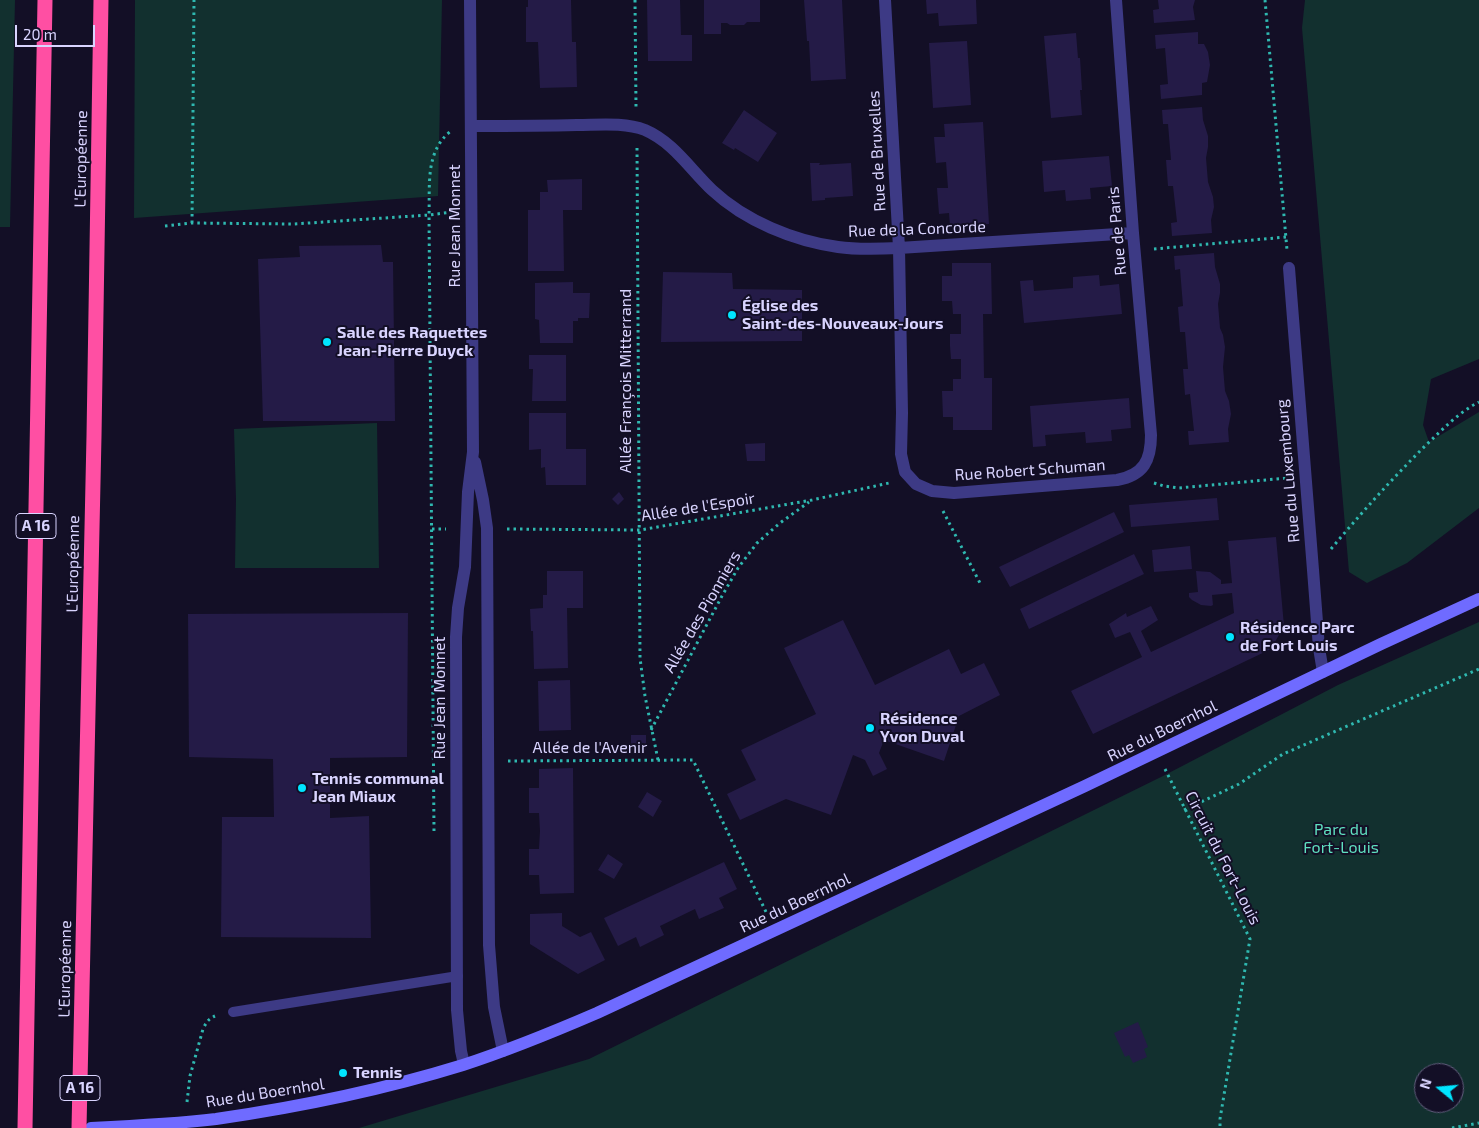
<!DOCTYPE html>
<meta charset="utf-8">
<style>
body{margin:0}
#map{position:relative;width:1479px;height:1128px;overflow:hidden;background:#130f26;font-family:"Exo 2",sans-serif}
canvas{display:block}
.north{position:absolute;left:1414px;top:1063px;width:50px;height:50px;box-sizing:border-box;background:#130f26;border:1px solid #625e7d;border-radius:50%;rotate:287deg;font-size:14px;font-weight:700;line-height:20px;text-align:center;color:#d9d4ff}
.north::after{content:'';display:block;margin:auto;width:18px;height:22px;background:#00e5ff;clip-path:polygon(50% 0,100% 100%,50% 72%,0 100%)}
.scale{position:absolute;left:15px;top:25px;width:80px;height:22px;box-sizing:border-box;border:2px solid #d9d4ff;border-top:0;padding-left:6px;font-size:15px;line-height:18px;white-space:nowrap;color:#d9d4ff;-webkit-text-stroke:4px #130f26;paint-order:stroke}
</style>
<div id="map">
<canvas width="1479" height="1128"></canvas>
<div class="north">N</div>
<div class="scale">20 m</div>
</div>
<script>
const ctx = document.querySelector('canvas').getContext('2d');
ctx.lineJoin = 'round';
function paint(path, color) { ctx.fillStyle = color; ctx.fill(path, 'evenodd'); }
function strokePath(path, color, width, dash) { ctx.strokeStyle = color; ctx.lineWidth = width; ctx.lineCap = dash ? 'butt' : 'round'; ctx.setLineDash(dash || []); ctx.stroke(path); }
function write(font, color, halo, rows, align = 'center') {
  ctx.font = font + ' "Exo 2",sans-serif'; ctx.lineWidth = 4; ctx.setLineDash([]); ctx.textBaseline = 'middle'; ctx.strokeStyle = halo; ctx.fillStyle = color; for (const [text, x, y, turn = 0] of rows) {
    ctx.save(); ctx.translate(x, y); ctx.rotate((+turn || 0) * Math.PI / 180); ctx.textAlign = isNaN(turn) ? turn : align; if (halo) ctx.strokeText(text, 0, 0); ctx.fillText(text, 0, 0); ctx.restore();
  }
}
const green = new Path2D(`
 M0,0H15L10,227H0Z
 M135,0H442L438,196L134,218Z
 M1305,0H1479V359L1431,379L1423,425L1429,442L1479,412V508L1407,563L1367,583L1349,572L1302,28Z
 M377,423L379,568H235L236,499L234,429Z
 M1479,622V1128H359L589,1059L1163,776L1338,685ZM1424,1073H1454V1103H1424Z`);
const building = new Path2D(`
 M528,0H571L572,42H576L577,87L540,88L538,42H526V7H528Z
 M647,0H680L681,35H692V61H648Z
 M704,0H760V22H747L744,25H730L727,23H721V34H704Z
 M804,0H842L846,79L811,81L809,41H807Z
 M926,0H976L977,24L939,26L938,13L927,14Z
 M1158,0H1195L1193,7L1195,20L1154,23L1153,10L1159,9Z
 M1198,32V44H1204L1208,52L1210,65L1207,82L1202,83V95L1161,99L1160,85L1168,84L1165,48L1156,49L1155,35Z
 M1076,33L1078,58H1080L1082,90H1080L1082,115L1051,118L1044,36Z
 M967,41L971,105L933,108L929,43Z
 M1202,107L1203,120L1208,136V147L1206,158L1208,182L1213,197L1214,207L1211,220L1212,233L1172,236L1171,223L1177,222L1173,186H1168L1166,160H1171L1168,124H1163L1162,110Z
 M744,110L777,133L758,162L735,148L734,150L722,143Z
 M983,122L989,224L950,226L949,213L939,214L937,188H948L946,162L936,163L934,137H945L944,124Z
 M1109,156L1112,186L1090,188L1091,199L1066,201L1065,190L1044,192L1042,161Z
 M810,163H820L819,165L851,163L853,196L825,198V200L812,201Z
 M582,179V210H563L564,271H528V210H540V192H548L547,180Z
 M381,245L383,262H393L395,421H263L258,259L300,257L299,246Z
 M1214,253L1215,267L1220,284V293L1218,304L1220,328L1223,335L1225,347L1223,367L1225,391L1229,401L1231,414L1228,429L1229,442L1189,445L1188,431H1194L1190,394L1185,395L1183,369H1188L1185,332H1180L1178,307L1183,306L1180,269L1175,270L1174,256Z
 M952,263H991L992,314H983L984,378H992V430H953V417H943L942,391H953V379H961V359H951L950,346V334H961V314H953L952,301H942V276H952Z
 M663,272L732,273L733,289L802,290V341L661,342Z
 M1099,275L1100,286L1119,284L1122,314L1024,323L1020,281L1033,280L1034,291L1073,288V277Z
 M573,282V293H590L589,318H578V321H573V343H540L539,320L535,319V283Z
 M529,355H566V401H532L533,369H529Z
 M1129,398L1131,428L1111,430L1112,441L1086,443L1085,432L1045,435L1046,446L1033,447L1030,406Z
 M529,413H566V449H586V485H546L545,467L541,468V449L529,450Z
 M765,443V461H747L745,444Z
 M619,492L624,499L618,505L612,499Z
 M1217,498L1219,520L1131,527L1129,505Z
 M1114,512L1124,532L1010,587L999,567Z
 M1276,537L1284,626L1271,649L1093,734L1071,691L1142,657L1130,632L1115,638L1109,624L1126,613L1127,617L1151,606L1158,620L1141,631L1151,652L1234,613L1232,593L1212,595L1213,605L1211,606L1201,605L1192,600L1189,597V593L1198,592L1196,571L1210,572L1221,580V584L1232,583L1228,541Z
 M1190,546L1192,569L1154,572L1152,550Z
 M1134,554L1144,574L1029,629L1020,609Z
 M547,571H583V608H567L568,668L534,669L533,631H531L530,609L543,608V595H547Z
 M408,613L407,757L330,758V818L369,816L371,938L221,937L222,817H274L273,759L189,757L188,614Z
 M843,620L875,685L949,649L961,674L984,663L1000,695L959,716L944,761L884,740L879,753L887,769L873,776L865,760L853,755L831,815L786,799L740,820L727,794L756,780L741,750L816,714L784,648Z
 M570,680L571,730L539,731L538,681Z
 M631,735H646V750L631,751Z
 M573,768L574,893L540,894L539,875H529V849H539L540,831L539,813H529V788H539V769Z
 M647,792L662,801L653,817L638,807Z
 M608,854L623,864L614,879L598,870Z
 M724,862L737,889L719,898L724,908L699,919L695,909L660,926L664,935L640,947L636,937L618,946L604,918Z
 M562,913V926L580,937L591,932L605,960L578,974L530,944V914Z
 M1138,1022L1148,1047L1144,1049L1147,1057L1133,1063L1129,1055L1125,1057L1114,1033Z`);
const path = new Path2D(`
 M635,0L636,107
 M1265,0L1287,250
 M637,148L640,658L645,696L658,760
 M192,223L194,0
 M165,226L192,223L294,224L429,215L452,212
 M1154,249L1286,237
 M1154,483L1164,486L1179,488L1287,478
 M943,511L981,585
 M432,529H446
 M507,529L640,530L812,500L889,483
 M1331,549C1361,513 1392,479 1425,446C1442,430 1459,412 1479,402
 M651,730L722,596L738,568L757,543L780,523L809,502
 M508,761L693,760L767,914
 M1165,769L1250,939L1220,1119V1128
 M1184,810L1239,784L1283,754L1479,669
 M434,831L429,215C430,185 425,151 451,131
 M187,1102L190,1076L203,1029C206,1023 208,1019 215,1016
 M1452,1128L1479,1123`);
const lane = new Path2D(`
 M233,1012L458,976`);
const street = new Path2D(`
 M885,0L899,248L902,413L901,454L905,472L916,484L932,491L954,493L1117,480C1144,475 1151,460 1151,435L1133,233L1116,0
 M471,126C506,126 541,126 577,125C598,125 624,122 645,130C673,142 690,169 712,190C745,221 794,241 838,247C859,250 879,249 899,248L1133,233
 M1289,268L1313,570L1319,648L1323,672
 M475,462L483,500L487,528L489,945L494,1007L503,1051
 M464,1064L461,1051L457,1010L456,637L458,608L465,567L468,492L473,452L470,0`);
const secondary = new Path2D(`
 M91,1128C133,1126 174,1124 216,1119C299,1107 382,1090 463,1065C509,1050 553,1032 597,1013L1085,786L1381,644L1479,599`);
const highway = new Path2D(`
 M25,1128L45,0
 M79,1128L94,436L101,0`);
const markers = [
 [732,315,5,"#00e5ff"],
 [327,342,5,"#00e5ff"],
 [1230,637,5,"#00e5ff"],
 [870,728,5,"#00e5ff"],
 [302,788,5,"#00e5ff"],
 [343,1073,5,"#00e5ff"]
];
const shields = [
 [36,526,40],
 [80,1088,40]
];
const shieldNames = [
 ["A 16",36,526],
 ["A 16",80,1088]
];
const streetNames = [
 ["Rue de Bruxelles",877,151,-93],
 ["L'Européenne",81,159,-89],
 ["Rue Jean Monnet",455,226,-90],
 ["Rue de la Concorde",917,229,-2],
 ["Rue de Paris",1117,231,-95],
 ["Allée François Mitterrand",626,381,-90],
 ["Rue Robert Schuman",1030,470,-4],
 ["Rue du Luxembourg",1288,471,-95],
 ["Allée de l'Espoir",698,507,-9],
 ["L'Européenne",73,564,-89],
 ["Allée des Pionniers",702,612,-60],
 ["Rue Jean Monnet",440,698,-90],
 ["Rue du Boernhol",1162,731,-26],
 ["Allée de l'Avenir",590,748],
 ["Circuit du Fort-Louis",1223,858,63],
 ["Rue du Boernhol",795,903,-25],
 ["L'Européenne",65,969,-89],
 ["Rue du Boernhol",265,1093,-9]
];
const poiNames = [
 ["Église des",742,306],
 ["Saint-des-Nouveaux-Jours",742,324],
 ["Salle des Raquettes",337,333],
 ["Jean-Pierre Duyck",337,351],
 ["Résidence Parc",1240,628],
 ["de Fort Louis",1240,646],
 ["Résidence",880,719],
 ["Yvon Duval",880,737],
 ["Tennis communal",312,779],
 ["Jean Miaux",312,797],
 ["Tennis",353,1073]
];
const parkNames = [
 ["Parc du",1341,830],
 ["Fort-Louis",1341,848]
];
paint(green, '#12302f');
paint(building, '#241b47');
strokePath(path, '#2fb8b0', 3, [2.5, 4]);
strokePath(lane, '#3d3a85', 10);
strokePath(street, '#3d3a85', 12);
strokePath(secondary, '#6f6bff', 12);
strokePath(highway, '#ff4fa3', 15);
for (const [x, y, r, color] of markers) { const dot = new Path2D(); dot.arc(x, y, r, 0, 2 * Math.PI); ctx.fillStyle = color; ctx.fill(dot); strokePath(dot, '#130f26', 2); }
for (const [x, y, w] of shields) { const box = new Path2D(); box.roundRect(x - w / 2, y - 12.5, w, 25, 4); ctx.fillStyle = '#130f26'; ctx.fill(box); strokePath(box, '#d9d4ff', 1); }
write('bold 15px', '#d9d4ff', null, shieldNames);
write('16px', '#d9d4ff', '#130f26', streetNames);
write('bold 16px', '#d9d4ff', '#130f26', poiNames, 'left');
write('16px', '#5fe0c0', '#130f26', parkNames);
</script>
